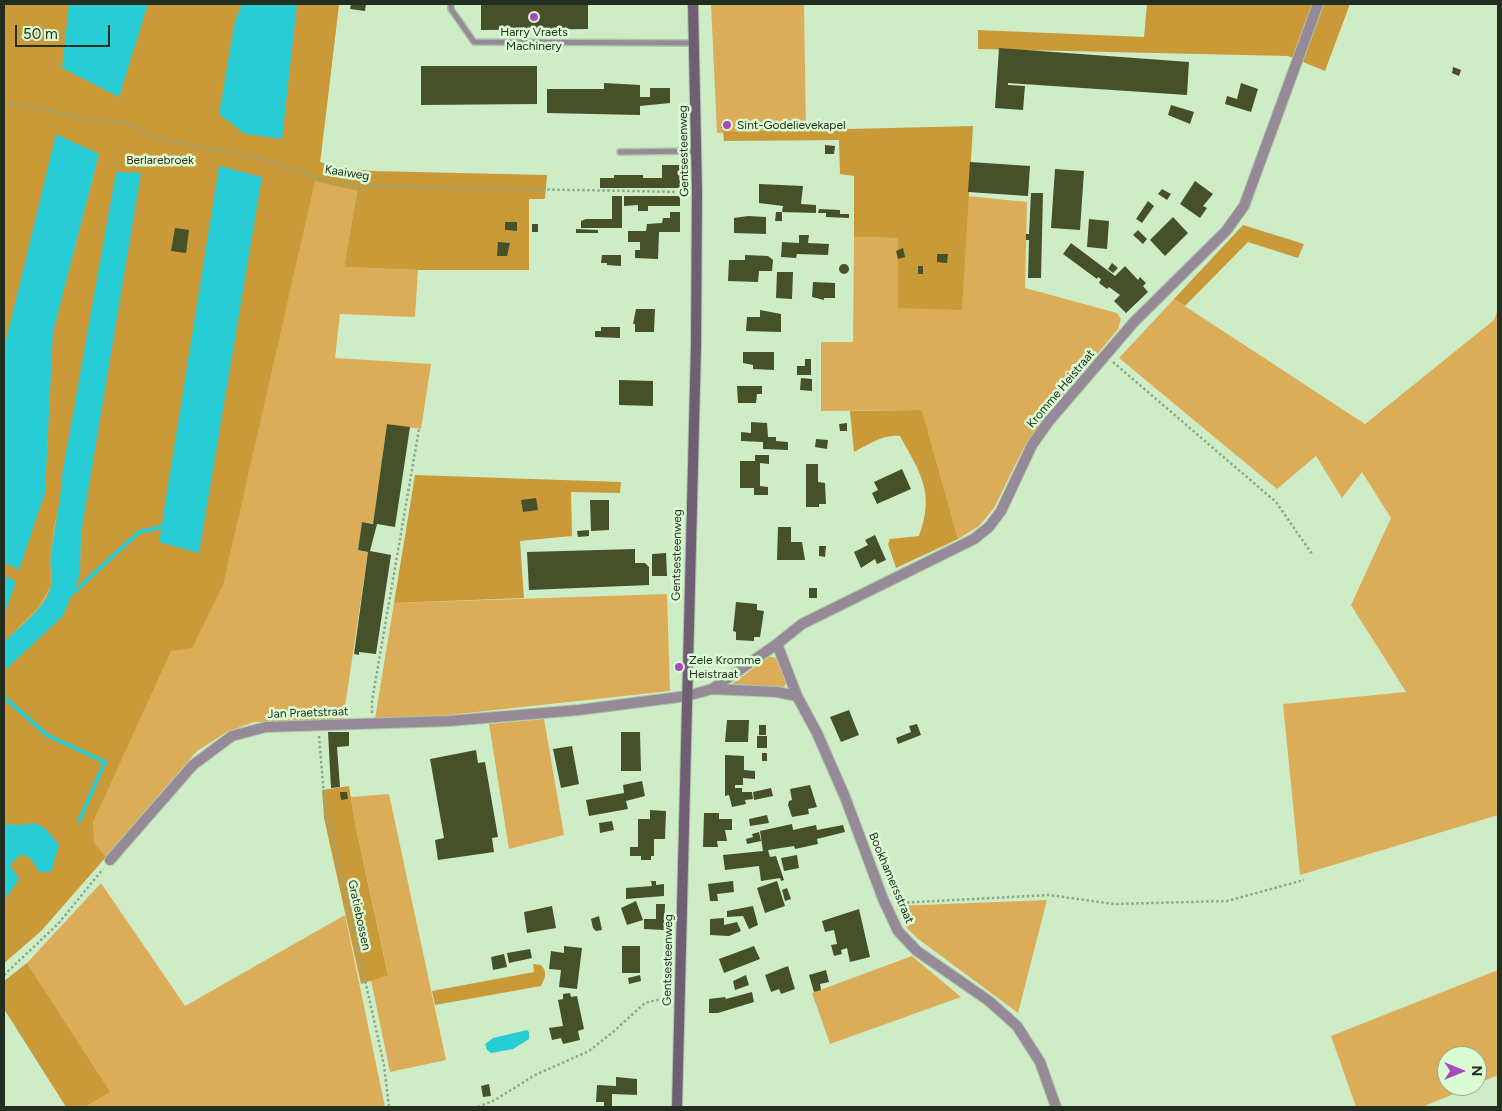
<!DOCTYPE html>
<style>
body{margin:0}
#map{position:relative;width:1502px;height:1111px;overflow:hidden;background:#ceedc7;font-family:Figtree,sans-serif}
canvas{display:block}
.frame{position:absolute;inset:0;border:5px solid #222e20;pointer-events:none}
.north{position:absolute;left:1437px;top:1046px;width:50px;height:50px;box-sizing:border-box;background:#dbfbd4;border:1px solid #91a98c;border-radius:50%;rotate:90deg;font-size:14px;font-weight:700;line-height:20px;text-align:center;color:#222e20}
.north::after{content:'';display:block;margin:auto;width:18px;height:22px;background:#a64cb8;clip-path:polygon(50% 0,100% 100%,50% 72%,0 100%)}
.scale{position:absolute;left:15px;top:25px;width:95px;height:22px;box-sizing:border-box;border:2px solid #222e20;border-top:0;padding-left:6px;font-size:15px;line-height:18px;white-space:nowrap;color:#222e20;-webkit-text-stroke:4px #dbfbd4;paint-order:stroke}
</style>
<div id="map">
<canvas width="1502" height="1111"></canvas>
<div class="frame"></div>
<div class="north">N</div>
<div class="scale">50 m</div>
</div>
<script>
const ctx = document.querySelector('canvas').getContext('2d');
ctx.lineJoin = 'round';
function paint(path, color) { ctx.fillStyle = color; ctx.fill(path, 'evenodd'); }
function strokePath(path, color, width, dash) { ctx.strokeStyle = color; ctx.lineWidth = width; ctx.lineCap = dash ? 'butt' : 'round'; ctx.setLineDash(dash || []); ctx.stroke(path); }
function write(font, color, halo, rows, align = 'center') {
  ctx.font = font + ' Figtree,sans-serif'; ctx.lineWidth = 5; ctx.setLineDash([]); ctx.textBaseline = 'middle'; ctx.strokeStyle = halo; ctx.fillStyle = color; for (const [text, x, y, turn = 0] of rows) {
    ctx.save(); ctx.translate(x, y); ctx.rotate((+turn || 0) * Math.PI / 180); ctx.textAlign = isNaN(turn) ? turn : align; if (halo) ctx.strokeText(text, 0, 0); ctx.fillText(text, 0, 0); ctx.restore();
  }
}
const green = new Path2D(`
 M4,4H339L321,156L315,180L357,191L344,267L418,270L415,317L340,314L335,358L431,364L421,429L387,424L373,523L362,522L358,550L368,552L343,720L254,722L227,732L197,751L41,931L4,963Z
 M711,4H804L806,131L717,133Z
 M967,196L1027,202L1025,288L1117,313L1121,319L1118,329L1055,405L1024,447L994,508L979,526L958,539L922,410L821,411V342H853L854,237L898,238L962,310Z
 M1174,299L1365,424L1494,320L1498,309V815L1300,875L1283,704L1406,692L1351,605L1391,518L1362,472L1342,498L1316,456L1277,489L1119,358Z
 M667,594L670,691L440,716L375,719L394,603Z
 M769,657H774L778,661L786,683L784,687L732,684Z
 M544,719L564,835L509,849L489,724Z
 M389,794L446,1060L390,1072L371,980L388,974L356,828L351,797Z
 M101,883L185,1006L345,915L385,1107H85L109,1092L27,963Z
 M1047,900L1018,1013L917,938L906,927L896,906Z
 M912,956L961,997L830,1044L812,993Z
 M1498,970V1075L1477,1084V1056H1447V1086H1473L1422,1107H1356L1331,1036Z`);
const forest = new Path2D(`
 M4,4H69L62,68L119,97L148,4H242L235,21L219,114L282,139L297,4H339L320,162L343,168L372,171L547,175L545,199H529V270H418L344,267L357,191L315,181L223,585L192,648L171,651L93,822L94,843L106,857L41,931L4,963V895L7,897L10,865L21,854L31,859L39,872L34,823L20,825L4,824V671L63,616L80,575L81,534L140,173L73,423L62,475L61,501L54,526L50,560L51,586L38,608L4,642V616L15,581L4,576V562L19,569L45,493L53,332L99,155L56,135L4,349Z
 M1147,4H1350L1325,71L1288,56L978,49V30L1144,37Z
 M973,126L962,310L898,308V238L854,237V176L840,174L839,140L724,141L723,132Z
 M1243,225L1304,244L1298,258L1248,242L1185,306L1174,299Z
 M922,410L958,539L896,568L888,544L890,539L919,536C935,493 921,474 900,436C883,434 869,444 854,452L850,411Z
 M415,475L621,482L620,493L571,492L572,536L520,541L524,598L394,603Z
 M349,786L356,828L388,975L361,984L324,818L322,790Z
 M27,963L110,1092L85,1107H66L4,1009V981Z
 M533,964L541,965C548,973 545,977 541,986L435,1005L432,991L534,972Z`);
const water = new Path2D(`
 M69,4H148L119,97L62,68Z
 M242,4H297L282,139L245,134L219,114L235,21Z
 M56,134L99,154L53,332L45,493L19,570L4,562V349Z
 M219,166L262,177L199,553L159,542Z
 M116,172L141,173L81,534L80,575L63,616L4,671V642C19,627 46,608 51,586C53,576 49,565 51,555C54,528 61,502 62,475Z
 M4,576L16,581L4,616Z
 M34,823L45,828L59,845L51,872H39L31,859L21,854L10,865L19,879L7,897L4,895V824L20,825Z
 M527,1030L529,1032V1039L513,1049L491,1053L487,1050L485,1044L493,1038Z`);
const stream = new Path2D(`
 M73,593L139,532L161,527
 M4,697L47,735L105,762L79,821`);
const building = new Path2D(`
 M351,4H366L365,11L350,9Z
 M481,4H588V29L481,30Z
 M999,48L1189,62L1187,95L1008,83V85L1025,86L1023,110L995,108Z
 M421,66H537V104L421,105Z
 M1453,67L1461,70L1459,76L1452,73Z
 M604,83L640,85V97H650V88H670V103L640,106V115L547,113V89H604Z
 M1241,83L1258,89L1251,112L1225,104L1227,96L1237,99Z
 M1171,105L1194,112L1190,124L1168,115Z
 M721,122H732V128H721Z
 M825,145L835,146L834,154H825Z
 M970,162L1030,166L1028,196L968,192Z
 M662,165H680V188H600V178H614V175H643V178H662Z
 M1055,169L1084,171L1080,230L1051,228Z
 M1195,181L1213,194L1203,206L1207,208L1200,218L1180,204Z
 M759,184L803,186L801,204L816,205V213L782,212L783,206L759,203Z
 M1162,189L1171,194L1167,200L1158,194Z
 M1031,193H1043L1041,278H1028L1029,240H1026V234H1029Z
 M612,196H622V228H581V221L586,219H612Z
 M624,196H680V206H648V211H638V205L624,206Z
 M1148,201L1154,206L1142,223L1136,219Z
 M819,209L840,210V214H849V218L826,217V213H818Z
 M670,212H680V232H659L658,259L635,258V250H640V242H628V231H646L647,224L662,223L663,218H670Z
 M776,212H782V221H775Z
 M748,216L766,217V234L734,233V218Z
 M1173,217L1188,233L1165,256L1150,240Z
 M1089,219L1109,221L1107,249L1087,247Z
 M505,222H517V231L505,230Z
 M532,224H538V232H532Z
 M175,228L189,230L186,253L171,251Z
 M576,229L598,230V233H576Z
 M1138,230L1147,239L1143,244L1133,235Z
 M799,235H809L808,243L829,244L828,255L797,254L796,258L781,257L782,242L799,243Z
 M498,242L510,243L507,256H497Z
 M1071,243L1115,276L1125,266L1138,280L1140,277L1146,283L1143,286L1148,292L1126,313L1114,301L1120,295L1109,287L1107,289L1099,283L1101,279L1098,277L1097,279L1063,254Z
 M903,248L905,257L898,259L896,251Z
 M937,254H948L947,263L937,262Z
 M602,255H621V266L607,265V263H601Z
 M745,255L768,256L773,260L772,271H759L758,282L728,281L729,260H745Z
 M1112,263L1118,268L1113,273L1108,269Z
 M839 269a5 5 0 1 1 10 0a5 5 0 1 1-10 0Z
 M918,266H923V274H918Z
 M777,272H793L792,299L776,298Z
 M813,282L835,283V298H824V300L812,297Z
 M636,309H655L654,332H635V324H633Z
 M760,310L781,314V332L746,331L747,317H760Z
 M601,327H620V338L595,337V331H601Z
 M743,352H774V370L753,369V365L743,363Z
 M805,359H811V375H797V366H805Z
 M801,378L812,379V391L800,390Z
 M619,380L653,381V406L619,405Z
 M737,386H762V394H757L756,403H738Z
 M751,422L767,423L768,437H776V441L788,442V450L763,449V442L741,441V432L751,433Z
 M847,423V431H840L839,424Z
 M387,424L410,427L395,527L377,524L370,551L391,555L376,654L359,652V655L354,654L368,552L358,550L362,522L373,524Z
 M816,439L828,440L827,449L815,447Z
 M755,455H769V464L760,463V486L768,487V495H754V488H740V461H755Z
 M806,464H818V482L825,483L826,504H819V507H806Z
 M902,469L911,489L877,504L872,493L878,490L874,482Z
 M536,498L538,510L523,512L521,500Z
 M590,500H609V530L591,531Z
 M778,527H791V542H802L805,560H777Z
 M589,530V536L578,537L577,531Z
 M875,535L886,560L877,564L875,559L861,568L854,552L868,545L865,540Z
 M819,546H826L825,557L819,556Z
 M635,549V563H645L649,567V585L529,590L527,552Z
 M666,553L667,576H652V554Z
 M809,588H817V598H809Z
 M736,602L757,604V610L764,611L760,637H754V641L736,640V632L733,631Z
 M849,710L859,735L841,742L830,717Z
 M727,720H749L748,742H725Z
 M917,724L921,735L898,744L896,738L911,732L909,726Z
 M759,725H766V735H759Z
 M328,732H349V746L337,747L340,787L331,788Z
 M621,732H640L641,771H621Z
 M757,736H767V748H757Z
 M572,746L579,784L561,788L553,749Z
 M476,750L478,763L485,762L498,837L492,838L494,852L438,860L435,840L444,838L430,759Z
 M762,753H767V761H762Z
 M725,755L744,756V770L755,771V779L743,778V785H735V788H742V792H752L753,799L745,800L746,804L732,807L729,795L725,796Z
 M642,781L645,796L626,801L628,809L589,816L586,800L624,793L623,785Z
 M810,785L817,807L808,809L809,814L792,817L788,805L789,801L792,800L790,789Z
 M771,788L773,796L754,800L753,792Z
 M340,792H347L348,799L341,800Z
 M650,810L666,811L665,839H654V856H651V860H641V856H630V847H638V819H650Z
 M704,813H719V819H732V830H725L727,841H717L718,847H703Z
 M767,815L769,823L750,826L749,819Z
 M612,821L614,830L600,833L599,823Z
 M792,824L793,830L816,825L817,830L843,825L845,832L817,839L818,844L795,849L794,846L768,850L770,857L776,856L784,880L781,881L780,878L761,881L759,866L725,870L723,855L763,851L760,831Z
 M759,832L761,841L747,844L746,839L753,837L752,834Z
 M797,855L799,868L784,871L781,858Z
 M651,881H656V885L664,884V896L626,899V888L652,886Z
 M733,881L734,892L717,894L718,901H710L708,884Z
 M777,881L785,906L765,913L757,888Z
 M787,888L791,899L785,901L782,890Z
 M636,901L643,920L627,925L621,908Z
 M656,904H665L664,930L644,929V919H656Z
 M552,906L556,928L527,933L524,912Z
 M753,906L758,925L749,929L743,916L727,917V911Z
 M859,909L870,957L850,962L847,948L841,950L842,954L834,956L831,945L837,944L834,930L825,932L822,921Z
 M599,916L602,930L596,931L593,928L591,919Z
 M724,918V925L737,922L741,931L729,936L710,935V919Z
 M564,946L582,948L577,989L559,987L561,970L549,969L551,951L564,953Z
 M622,946H640V973H622Z
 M754,946L760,959L724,973L719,959Z
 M530,949L532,958L509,963L507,953Z
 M504,954L507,967L493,970L491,957Z
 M788,966L795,989L781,994L779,989L771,992L765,975Z
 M826,970L829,982L820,984L821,990L814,992L809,975Z
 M640,975L641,981L629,984L628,978Z
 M746,975L749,985L735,990L733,981Z
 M752,992L754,1002L718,1013H709V999L725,997L726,999Z
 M570,993L571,997L577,996L584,1029L578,1031L580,1040L563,1044L561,1038L552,1040L549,1028L563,1026L558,1000L563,999V994Z
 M616,1077L637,1079V1095L612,1094V1107H604V1102H596L597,1085L616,1086Z
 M489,1084L491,1096L483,1097L481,1086Z`);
const path = new Path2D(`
 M4,101L92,120L130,124L160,139L259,158L318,178L354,186L686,192
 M1113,362L1276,502L1312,554
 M372,713V701L419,429
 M319,736L324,796L384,1065L389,1107
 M897,903L1049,895L1114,904L1227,901L1304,880
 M4,975L58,924L103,869
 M478,1107L495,1100L535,1075L589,1051L613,1032L645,1003L669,997`);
const service = new Path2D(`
 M451,4V9L474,42L694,43
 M620,152L696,151`);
const minor = new Path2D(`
 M777,644L797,696L817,733L845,797L883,899L898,931L917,951L989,1001L1017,1026L1040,1062L1056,1107
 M712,689L777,692L797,696
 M110,860L193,765L232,736L266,727L449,721L579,710L687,696L712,689L777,644L802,624L974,539L989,527L1001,511L1032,445L1049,421L1134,322L1226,231L1244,206L1318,4`);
const secondary = new Path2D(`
 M677,1107L696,345L697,192L693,4`);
const markers = [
 [534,17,5,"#a64cb8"],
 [727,125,5,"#a64cb8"],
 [679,667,5,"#a64cb8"]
];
const poiNames = [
 ["Harry Vraets",534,32,"center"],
 ["Machinery",534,46,"center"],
 ["Sint-Godelievekapel",737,125],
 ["Zele Kromme",689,660],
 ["Heistraat",689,674]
];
const streetNames = [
 ["Gentsesteenweg",684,151,-91],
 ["Kaaiweg",347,173,9],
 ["Kromme Heistraat",1061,389,-50],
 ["Gentsesteenweg",677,555,-89],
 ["Jan Praetstraat",308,713,-2],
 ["Bookhamersstraat",891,878,67],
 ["Gratiebossen",359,915,78],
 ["Gentsesteenweg",668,960,-89]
];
const parkNames = [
 ["Berlarebroek",160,160]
];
paint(green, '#dbad59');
paint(forest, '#ca9938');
paint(water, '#27ccd5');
strokePath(stream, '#27ccd5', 4);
paint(building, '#465029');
strokePath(service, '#acc7a6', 8);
strokePath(minor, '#acc7a6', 12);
strokePath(secondary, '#acc7a6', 12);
strokePath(path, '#8fa789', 2.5, [2.5, 2.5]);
strokePath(service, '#968998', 5);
strokePath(minor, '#968998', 10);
strokePath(secondary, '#715e74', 10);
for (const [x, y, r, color] of markers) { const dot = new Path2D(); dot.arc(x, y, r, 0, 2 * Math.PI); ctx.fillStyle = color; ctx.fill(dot); strokePath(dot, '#dbfbd4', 2); }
write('12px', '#222e20', '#dbfbd4', poiNames, 'left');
write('12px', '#222e20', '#dbfbd4', streetNames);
write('12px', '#372c17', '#dbfbd4', parkNames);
</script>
